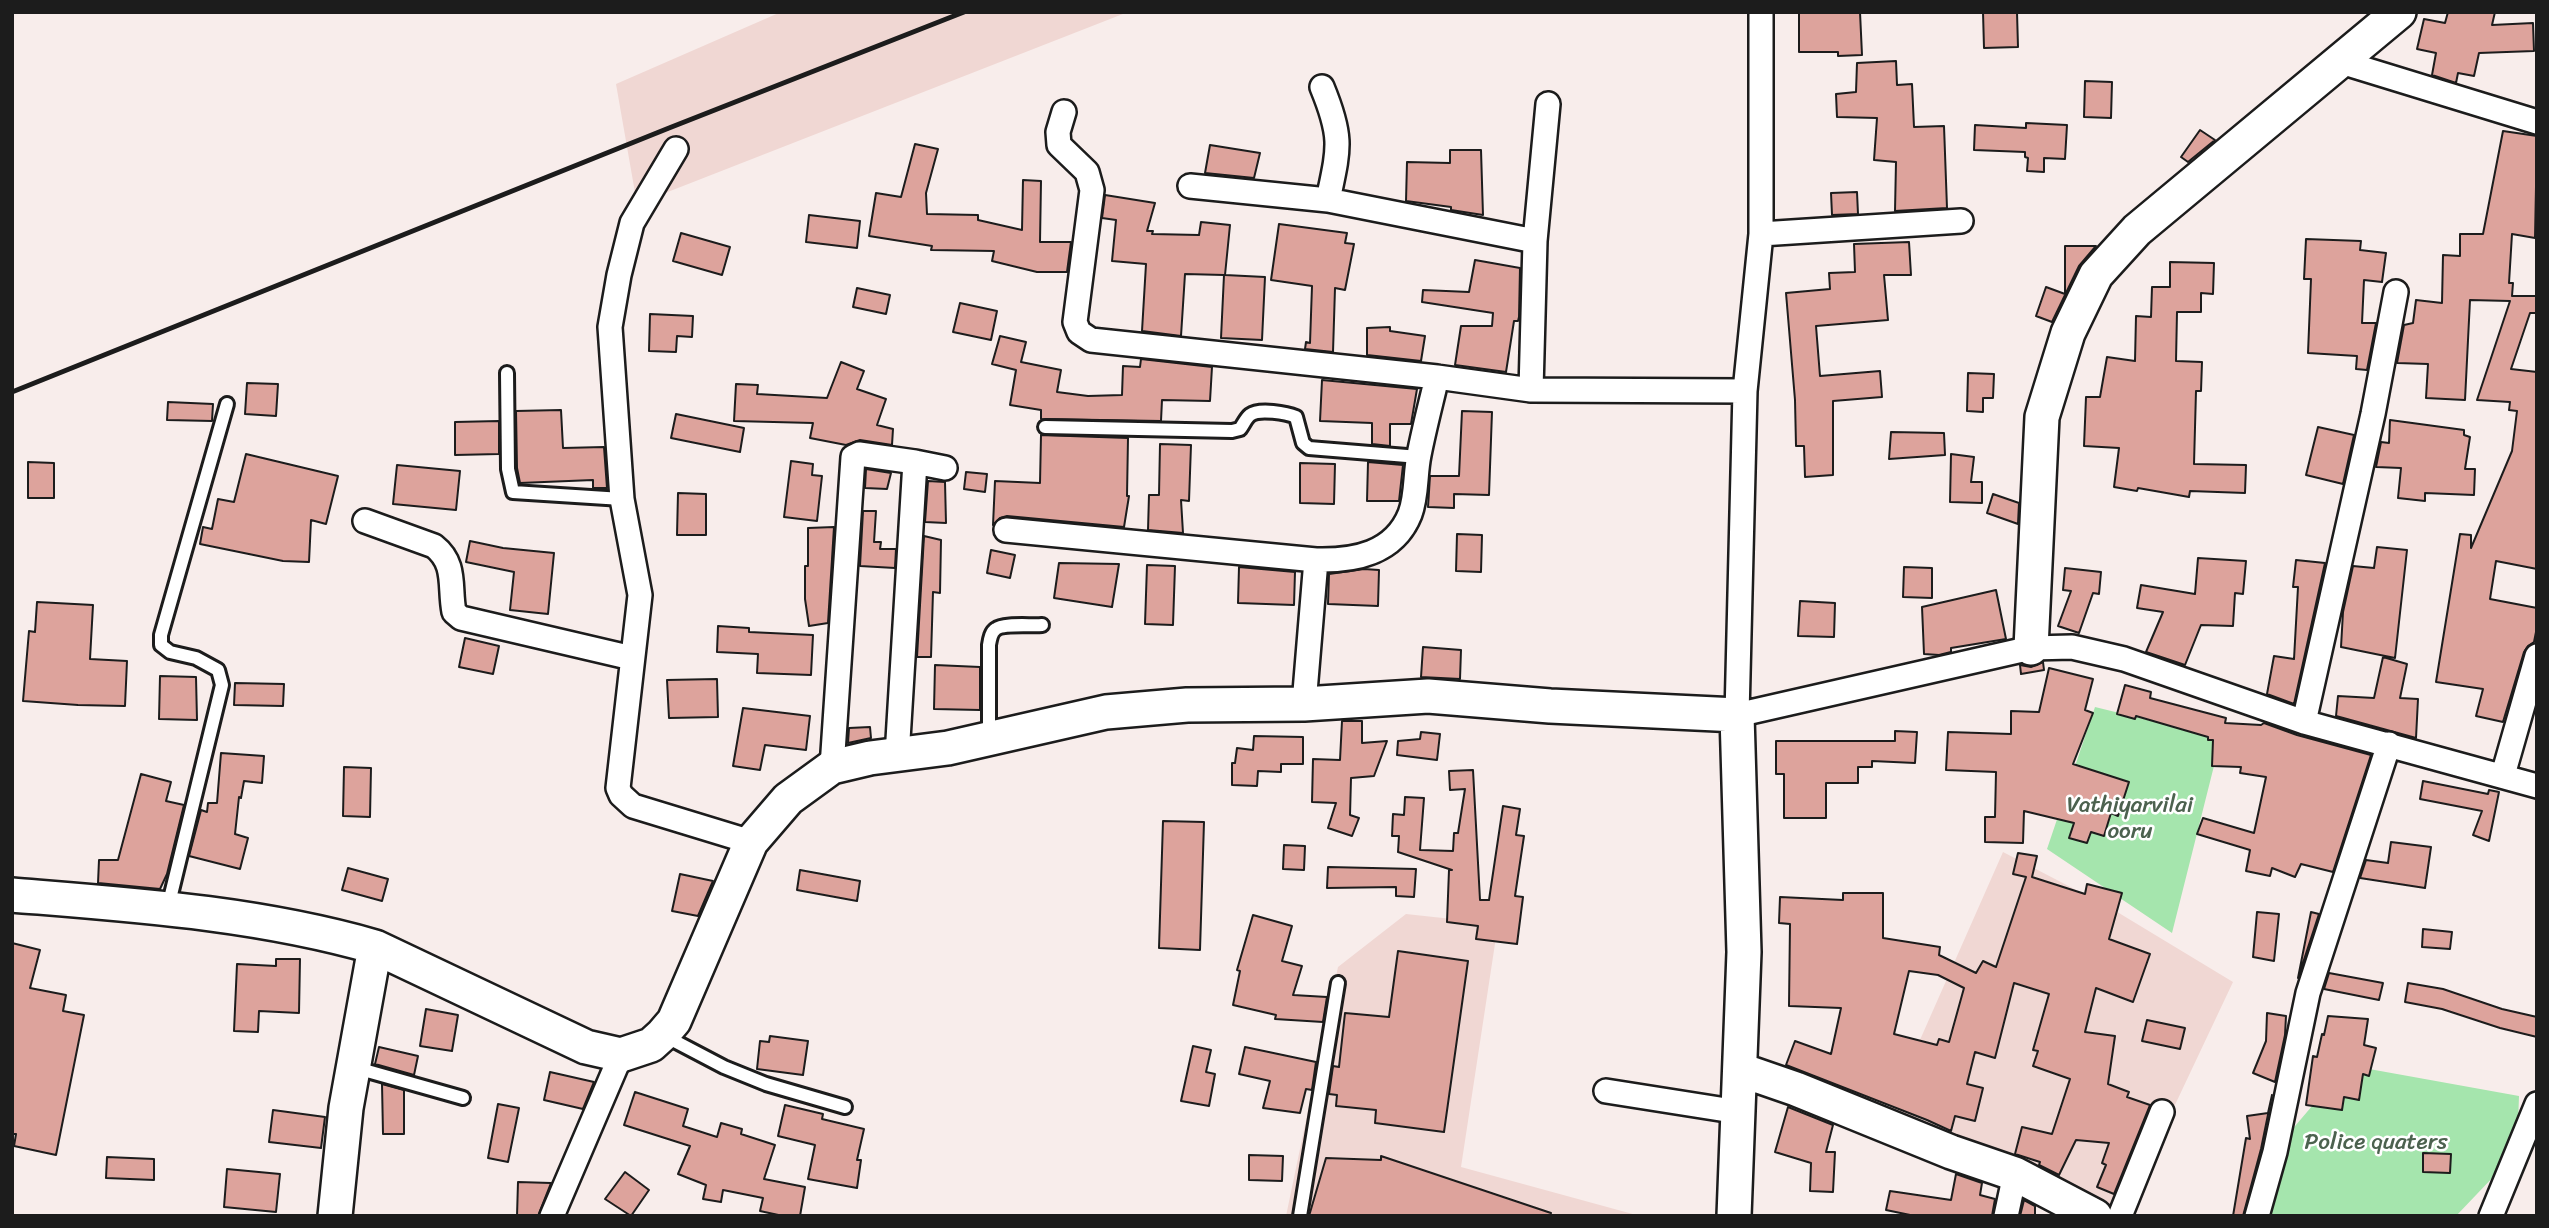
<!DOCTYPE html>
<style>
body{margin:0}
#map{position:relative;width:2549px;height:1228px;overflow:hidden;background:#f8edeb;font-family:Sriracha,sans-serif}
canvas{display:block}
.frame{position:absolute;inset:0;border:14px solid #1c1c1c;pointer-events:none}
</style>
<div id="map">
<canvas width="2549" height="1228"></canvas>
<div class="frame"></div>
</div>
<script>
const ctx = document.querySelector('canvas').getContext('2d');
ctx.lineJoin = 'round';
function paint(path, color) { ctx.fillStyle = color; ctx.fill(path, 'evenodd'); }
function strokePath(path, color, width, dash) { ctx.strokeStyle = color; ctx.lineWidth = width; ctx.lineCap = dash ? 'butt' : 'round'; ctx.setLineDash(dash || []); ctx.stroke(path); }
function write(font, color, halo, rows, align = 'center') {
  ctx.font = font + ' Sriracha,sans-serif'; ctx.lineWidth = 5; ctx.setLineDash([]); ctx.textBaseline = 'middle'; ctx.strokeStyle = halo; ctx.fillStyle = color; for (const [text, x, y, turn = 0] of rows) {
    ctx.save(); ctx.translate(x, y); ctx.rotate((+turn || 0) * Math.PI / 180); ctx.textAlign = isNaN(turn) ? turn : align; if (halo) ctx.strokeText(text, 0, 0); ctx.fillText(text, 0, 0); ctx.restore();
  }
}
const built = new Path2D(`
 M781,12H1128L637,204L616,84Z
 M2003,852L2109,907L2233,982L2123,1215L1889,1110Z
 M1406,914L1498,924L1461,1167L1640,1216H1286L1338,967Z`);
const green = new Path2D(`
 M2095,707L2221,738L2172,933L2047,849Z
 M2347,1065L2519,1096L2517,1152L2456,1216H2263L2284,1139Z`);
const building = new Path2D(`
 M1799,12H1860L1862,55L1838,56V52H1799Z
 M1983,12H2017L2018,47L1984,48Z
 M2448,12H2495L2492,25L2533,23L2534,51L2479,53L2474,76L2458,73L2456,83L2432,75L2436,53L2417,49L2424,19L2445,23Z
 M1896,61L1897,85L1912,84L1914,127L1944,126L1947,208L1895,211L1896,162L1874,160L1877,118L1837,117L1836,94L1856,92L1857,63Z
 M2085,81L2112,82L2111,118L2084,117Z
 M2026,123L2067,125L2065,159L2044,158V172L2027,171L2028,158L2025,157V152L1974,150L1975,125L2026,128Z
 M2200,130L2215,140L2188,162L2181,157Z
 M2503,131L2537,136L2535,238L2512,234L2509,283H2513L2512,296H2537V313H2530L2511,369L2537,372V569L2496,561L2490,599L2537,608V627L2534,642L2528,646L2524,652L2503,722L2476,716L2483,689L2436,682L2460,534L2471,535V548L2512,451L2517,411L2509,410L2510,402L2477,400L2510,301L2470,300L2465,400L2426,398L2428,364L2397,363L2404,325L2413,323L2416,300L2442,303L2443,255L2460,256V234H2483Z
 M915,144L938,149L926,193L927,214L978,215V220L1022,230L1023,180L1041,181L1040,242H1071L1067,272H1037L992,261L994,251L931,250L932,246L869,236L876,193L901,197Z
 M1210,145L1260,153L1254,178L1205,173Z
 M1450,150H1481L1483,215L1451,210V207L1406,201L1407,162L1450,163Z
 M1857,192L1858,214L1832,215L1831,193Z
 M1105,195L1155,203L1147,231H1153L1152,234L1199,235L1201,222L1230,225L1225,275L1265,277L1262,340L1221,338L1224,275L1185,274L1181,336L1142,331L1146,264L1112,261L1116,220L1102,218Z
 M809,215L860,221L857,248L806,242Z
 M1279,224L1347,233L1345,243L1354,244L1345,290L1335,288L1333,352L1305,349L1306,342L1310,343L1312,286L1271,280Z
 M681,233L730,247L722,275L673,261Z
 M2306,239L2361,241L2360,250L2386,253L2382,282L2364,280L2362,323H2376L2367,370L2356,369L2357,356L2308,353L2311,279H2304Z
 M1909,242L1911,275H1884L1888,320L1816,326L1820,376L1880,371L1882,397L1833,401V475L1805,477L1804,446H1796L1795,400L1786,293L1830,289L1829,273L1855,272L1854,244Z
 M2065,246H2096L2079,266L2052,322L2036,316L2046,287L2065,294Z
 M1475,260L1520,268L1519,317L1518,321H1514L1506,372L1455,365L1461,326H1492L1493,313L1422,302L1423,290L1469,292Z
 M2170,262L2214,263L2213,294L2201,293V312H2177L2176,361L2202,362L2201,391H2196L2194,464L2246,465L2245,493L2190,491L2189,497L2138,488L2137,491L2114,487L2119,448L2084,446L2086,397H2100L2107,357L2135,361L2136,316L2151,317L2152,287H2170Z
 M857,288L890,295L886,314L853,307Z
 M960,303L997,311L991,340L953,332Z
 M650,314L693,316L692,337L677,336L676,352L649,351Z
 M1390,327V331L1425,336L1421,361L1367,355V328Z
 M1000,336L1026,342L1021,362L1061,370L1057,392L1088,396L1122,395L1123,366L1140,367L1141,359L1212,367L1210,401L1162,400L1161,421L1041,419V410L1010,405L1016,370L992,364Z
 M841,362L864,371L857,389L886,399L877,425L893,429L892,445L860,440L846,445L810,438L813,423L734,421L736,384L758,385L757,394L827,398Z
 M1968,373L1994,374L1993,398H1983V412L1967,411Z
 M1322,380L1417,389L1411,424H1390V446L1372,444V423L1320,421Z
 M247,383L278,384L276,416L245,414Z
 M168,402L213,404L212,421L167,420Z
 M561,410L563,448L604,447L607,488H593V480L520,483L517,468L516,411Z
 M1462,411L1492,412L1489,495L1454,494V508L1428,507L1430,476H1459Z
 M676,414L744,428L740,452L671,438Z
 M2390,420L2464,430V435L2470,437L2465,469H2475L2474,495L2425,493V501L2398,498L2401,468L2376,467L2381,442L2389,443Z
 M499,421V454L455,455V422Z
 M2318,427L2354,435L2343,484L2306,475Z
 M1891,432L1944,433L1945,455L1889,459Z
 M1041,435L1128,438L1127,496H1129L1124,527L1007,516L1000,518L993,525L995,481L1040,483Z
 M1160,444L1191,445L1189,501L1181,500L1183,533L1148,530L1149,495H1159Z
 M246,454L338,476L326,524L311,520L309,562L283,561L200,544L203,527L212,529L218,499L234,502Z
 M1951,454L1974,457L1971,482H1982V503L1950,502Z
 M791,461L813,464L812,475L822,476L817,521L784,517Z
 M28,462L54,463V498H28Z
 M1368,462L1403,465L1399,501H1367Z
 M1300,463L1335,464L1334,504L1300,503Z
 M397,465L460,471L456,510L393,504Z
 M866,469L891,473L887,489L865,488Z
 M966,472L987,474L985,492L964,489Z
 M928,481L945,482L946,523L925,522Z
 M678,493L706,494V535H677Z
 M1993,494L2019,503L2018,524L1987,513Z
 M863,511H876L874,542H881L880,549H896L895,568L860,566Z
 M834,527L828,623L809,626L805,599V566H808V528Z
 M1457,534L1482,535L1481,572L1456,571Z
 M924,536L941,540L940,593L933,592L931,657H917Z
 M470,541L503,548L554,553L548,614L510,610L514,572L466,562Z
 M2377,547L2407,550L2395,658L2341,647L2343,612L2353,566L2374,568Z
 M991,550L1015,555L1010,578L987,573Z
 M2198,558L2246,561L2243,594L2235,593L2233,626L2201,625L2185,665L2146,652L2163,612L2137,608L2141,585L2195,594Z
 M2296,560L2325,563L2294,704L2267,694L2274,656L2294,659L2298,587H2293Z
 M1059,563L1119,564L1112,607L1054,598Z
 M1147,565L1175,566L1173,625L1145,624Z
 M1239,567L1295,572L1294,605L1238,603Z
 M1904,567L1932,568V598L1903,597Z
 M2065,568L2101,572L2099,594L2093,593L2079,633L2058,626L2071,591L2063,590Z
 M1364,569L1379,570L1378,606L1328,604L1329,574Z
 M1996,590L2006,639L1951,648V652L1939,655L1924,654L1922,607Z
 M1800,601L1835,603L1834,637L1798,636Z
 M37,602L93,605L90,659L127,661L125,706L78,705L23,701L29,631L35,632Z
 M718,626L749,628V632L813,635L811,675L757,673L758,654L717,652Z
 M465,638L499,646L493,674L459,667Z
 M1423,647L1461,650L1460,679L1421,677Z
 M2383,657L2407,664L2400,698L2418,699L2416,738L2336,716L2338,696L2374,698Z
 M2043,662L2044,670L2021,674L2020,665L2031,667Z
 M935,665L980,667V710L934,709Z
 M2049,668L2093,679L2085,710L2093,713L2073,764L2129,782L2118,816L2111,813L2104,836L2091,832L2087,843L2069,838L2074,823L2024,811L2023,843L1985,842V817H1995L1996,772L1946,770L1948,732L2011,734V711L2039,712Z
 M160,676L196,677L197,720L159,719Z
 M717,679L718,717L669,718L667,680Z
 M235,683L284,684L283,706L234,705Z
 M2125,685L2151,692L2150,698L2226,718L2225,723L2261,725L2264,723L2297,735L2371,755L2333,872L2301,864L2295,877L2272,868L2270,876L2246,871L2250,850L2197,834L2203,818L2254,833L2266,777L2240,773L2241,767L2212,766L2213,740H2208V737L2136,716L2135,719L2117,714Z
 M743,708L810,716L806,750L765,745L760,770L733,766Z
 M1342,721H1362V743L1387,741L1374,776L1351,778L1350,815L1359,818L1352,836L1328,828L1336,803L1312,802L1313,759L1340,760Z
 M870,727L871,738L848,743L849,728Z
 M1895,731L1917,732L1915,763L1872,761V767H1858V783H1826V818H1784V774H1776V741H1895Z
 M1421,732L1440,734L1437,760L1397,755L1398,741L1420,739Z
 M1254,736L1303,737V764H1281V772L1258,771L1257,786L1232,785V763H1235L1237,748L1253,750Z
 M221,753L264,756L262,783L244,781L241,798L239,797L235,834L248,838L240,869L189,856L201,810L207,812L208,803H217Z
 M344,767L371,768L370,817L343,816Z
 M1473,770L1480,900H1489L1503,806L1520,809L1516,835L1524,836L1515,896L1523,897L1517,944L1476,939L1478,926L1447,922L1449,870H1452L1398,852L1399,836H1392L1393,814L1404,815L1405,797L1424,798L1420,850L1453,851L1454,833H1458L1465,789L1450,790L1449,771Z
 M141,774L171,782L166,801L184,805L167,874L160,889L98,883L99,860H118Z
 M2423,781L2488,794L2489,790L2499,792L2489,841L2473,835L2482,811L2420,799Z
 M1163,821L1204,822L1200,950L1159,948Z
 M2391,842L2431,847L2425,888L2360,878L2366,860L2388,863Z
 M1284,845L1305,846L1304,870L1283,869Z
 M2018,853L2037,856L2032,877L2085,894L2087,884L2122,893L2109,939L2150,954L2133,1002L2096,988L2085,1032L2115,1036L2108,1084L2129,1092L2127,1097L2150,1105L2114,1194L2097,1187L2106,1165L2102,1163L2109,1143L2076,1140L2059,1175L2039,1165L2040,1162L2015,1154L2022,1127L2052,1134L2070,1079L2033,1066L2038,1051L2033,1050L2049,994L2014,983L1995,1058L1975,1052L1967,1084L1983,1088L1975,1121L1955,1116L1951,1131L1927,1120L1786,1065L1795,1041L1831,1054L1841,1008L1789,1006L1790,924L1779,923L1780,897L1843,900V893H1883V938L1940,947L1939,955L1976,973L1983,961L1996,967L2026,877L2013,874ZM1909,971L1938,975L1964,988L1949,1042L1939,1039L1937,1045L1894,1034Z
 M1328,867L1416,869L1414,897L1396,896V887L1327,888Z
 M348,868L388,879L382,901L342,890Z
 M800,870L860,881L857,901L797,890Z
 M680,874L713,881L698,916L672,911Z
 M2257,912L2279,914L2274,961L2253,957Z
 M2311,912L2319,914L2298,978Z
 M1253,915L1292,926L1282,961L1302,966L1293,995L1327,997L1323,1022L1275,1019L1276,1015L1233,1005L1240,971L1237,970Z
 M2423,929L2452,932L2450,949L2422,947Z
 M12,943L40,950L30,988L66,995L63,1011L84,1015L56,1155L14,1146L16,1134H12Z
 M1398,951L1468,961L1444,1132L1375,1123L1376,1110L1336,1106L1337,1095L1329,1094L1333,1066L1339,1067L1345,1013L1389,1017Z
 M276,959H300L299,1013L259,1011L258,1032L234,1031L237,964L276,966Z
 M2329,973L2383,983L2379,1000L2324,989Z
 M2408,983L2443,989L2502,1009L2537,1017V1037L2500,1028L2442,1009L2405,1002Z
 M426,1009L458,1015L452,1051L420,1046Z
 M2267,1013L2286,1016L2285,1035L2275,1082L2253,1073L2266,1041Z
 M2328,1016L2368,1019L2364,1045L2376,1048L2369,1076L2363,1074L2359,1100L2344,1097L2342,1110L2306,1105L2313,1056L2317,1057L2322,1034L2324,1035Z
 M2147,1020L2185,1028L2180,1049L2142,1041Z
 M770,1036L808,1041L803,1075L757,1069L760,1041L769,1042Z
 M1193,1046L1211,1050L1206,1072L1215,1074L1209,1106L1181,1101Z
 M379,1047L418,1056L414,1075L375,1064Z
 M1245,1047L1316,1062L1312,1090L1306,1089L1300,1113L1263,1108L1270,1081L1239,1074Z
 M550,1072L594,1082L583,1109L544,1100Z
 M382,1084L404,1090V1134H383Z
 M635,1092L688,1109L683,1126L717,1137L721,1123L742,1129L741,1134L775,1145L764,1179L805,1187L800,1216H783L760,1211L763,1198L723,1190L721,1202L703,1199L706,1185L678,1174L690,1146L624,1125Z
 M2272,1095L2261,1149L2243,1216H2233L2246,1138L2250,1139L2247,1116L2268,1113Z
 M498,1104L519,1108L508,1162L488,1158Z
 M785,1105L823,1114L822,1119L864,1129L857,1160H861L857,1188L808,1179L815,1145L778,1136Z
 M1788,1107L1833,1125L1826,1152H1835L1833,1192L1810,1191L1811,1163L1775,1152Z
 M273,1110L325,1117L321,1148L269,1142Z
 M2423,1153L2451,1154L2450,1173L2423,1172Z
 M1249,1155L1283,1156L1282,1181L1249,1180Z
 M1381,1156L1551,1213L1550,1216H1309L1326,1158L1381,1160Z
 M107,1157L154,1159V1180L106,1178Z
 M227,1169L280,1174L276,1212L224,1207Z
 M625,1172L649,1190L631,1216L605,1199Z
 M1956,1174L1982,1183L1980,1195L1995,1199L1992,1216H1915L1886,1210L1890,1191L1951,1200Z
 M518,1182L551,1183L538,1216H517Z
 M2024,1200L2035,1206V1216H2020Z`);
const lane = new Path2D(`
 M507,373L508,469L513,492L622,499
 M1045,427L1232,431L1240,429C1243,425 1246,418 1250,415C1259,408 1287,413 1296,417L1303,443L1309,448L1419,457
 M989,738V645C990,639 991,632 996,629C1003,623 1032,626 1042,625
 M168,907L222,685L218,670L196,658L170,652L161,645V635L227,404
 M663,1035L724,1067L766,1084L845,1107
 M353,1067L463,1098
 M1300,1216L1338,983`);
const street = new Path2D(`
 M1761,12V234L1745,391L1737,715L2031,648L2072,647L2124,659L2304,722L2537,786
 M2338,61L2537,122
 M1322,87C1343,138 1339,148 1328,200
 M1064,112L1058,132L1059,145L1087,172L1092,190L1075,322L1079,332L1091,340L1437,377L1531,390L1745,391
 M676,149L632,223L619,275L610,327L622,499L640,595L618,788L621,795L633,806L751,842
 M1190,186L1328,200L1535,241
 M1761,234L1961,221
 M1531,390L1535,241L1548,104
 M365,521L434,546C457,564 449,587 454,612L461,618L632,658
 M1006,530L1316,560C1354,561 1394,554 1410,514C1417,496 1415,474 1419,455C1424,429 1431,403 1437,377
 M1304,704L1316,560
 M2304,722L2373,414L2396,292
 M897,756L915,462
 M832,767L853,457L859,454L915,462L945,468
 M2503,775L2537,656
 M1606,1091L1739,1112
 M552,1216L621,1055
 M2006,1216L2015,1174
 M2120,1216L2162,1112
 M2257,1216L2275,1152L2308,993L2389,744
 M2491,1216L2537,1104`);
const secondary = new Path2D(`
 M2031,648L2042,417L2068,333L2096,275L2137,230L2399,12
 M12,895C134,905 257,913 375,947L586,1047L621,1055L651,1045L662,1035L674,1021L751,842L788,799L832,767L870,758L948,748L1106,712L1187,705L1304,704L1428,696L1550,706L1737,715L1744,952L1734,1216
 M1741,1070L1796,1089L1951,1152L2015,1174L2095,1216
 M335,1216L346,1108L375,947`);
const rail = new Path2D(`
 M12,392L669,128L964,12`);
const parkNames = [
 ["Vathiyarvilai",2130,806],
 ["ooru",2130,832],
 ["Police quaters",2376,1143]
];
paint(built, '#f0d7d3');
paint(green, '#a5e5ad');
paint(building, '#dda39c');
strokePath(building, '#1c1c1c', 2);
strokePath(lane, '#1c1c1c', 18);
strokePath(street, '#1c1c1c', 28);
strokePath(secondary, '#1c1c1c', 38);
strokePath(lane, '#fff', 12);
strokePath(street, '#fff', 23);
strokePath(secondary, '#fff', 33);
strokePath(rail, '#1c1c1c', 5);
write('23px', '#4c624f', '#fff', parkNames);
</script>
